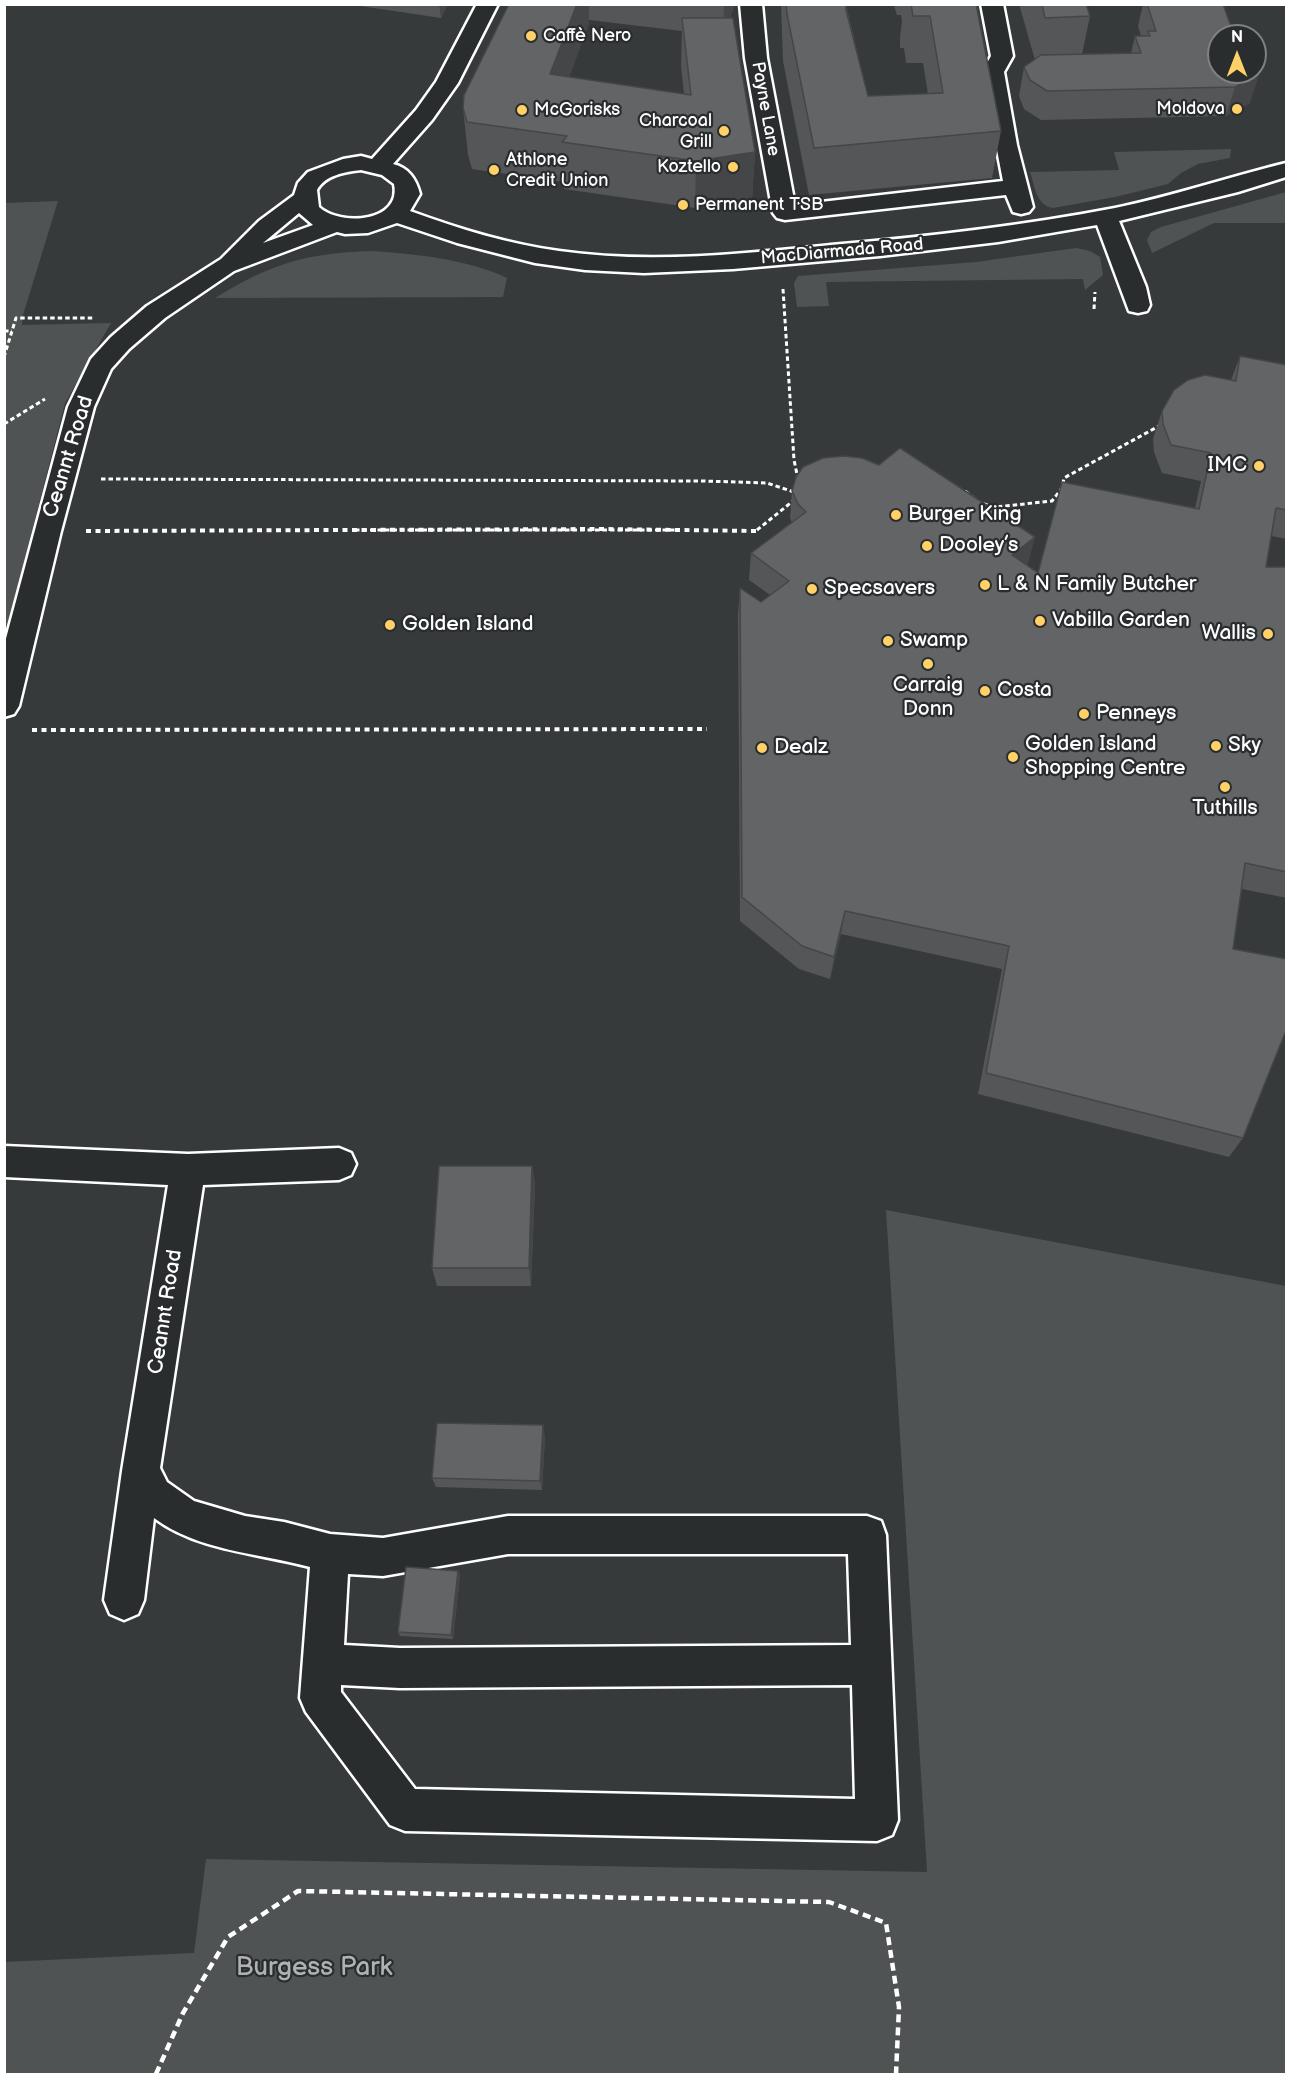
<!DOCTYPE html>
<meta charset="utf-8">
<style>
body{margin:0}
#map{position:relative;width:1291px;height:2079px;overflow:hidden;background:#373a3b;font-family:"Balsamiq Sans",sans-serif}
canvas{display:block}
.frame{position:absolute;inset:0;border:6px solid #fff;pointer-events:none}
.north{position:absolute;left:1207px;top:24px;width:60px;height:60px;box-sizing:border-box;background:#2a2d2e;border:2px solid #7f8182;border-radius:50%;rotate:0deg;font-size:16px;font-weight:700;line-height:24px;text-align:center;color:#fff}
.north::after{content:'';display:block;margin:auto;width:21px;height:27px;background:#ffd166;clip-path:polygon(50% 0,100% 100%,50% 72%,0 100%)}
</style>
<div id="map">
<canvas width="1291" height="2079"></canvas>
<div class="frame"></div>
<div class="north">N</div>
</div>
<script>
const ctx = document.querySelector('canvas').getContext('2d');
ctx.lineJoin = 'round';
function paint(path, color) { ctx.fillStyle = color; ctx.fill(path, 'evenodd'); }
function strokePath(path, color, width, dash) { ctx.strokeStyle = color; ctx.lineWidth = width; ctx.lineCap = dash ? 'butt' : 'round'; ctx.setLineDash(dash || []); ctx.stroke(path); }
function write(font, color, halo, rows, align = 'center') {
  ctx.font = font + ' "Balsamiq Sans",sans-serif'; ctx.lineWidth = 4.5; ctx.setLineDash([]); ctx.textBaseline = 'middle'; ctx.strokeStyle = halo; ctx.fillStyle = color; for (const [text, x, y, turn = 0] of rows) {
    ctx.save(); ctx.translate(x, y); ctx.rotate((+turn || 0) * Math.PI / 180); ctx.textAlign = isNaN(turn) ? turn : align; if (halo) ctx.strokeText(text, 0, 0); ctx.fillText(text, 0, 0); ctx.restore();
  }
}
const green = new Path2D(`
 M1231,149L1230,158L1198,164L1181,173L1168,184L1115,197L1053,208C1036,205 1035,187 1030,172L1119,170L1114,152Z
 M1286,192V223H1214L1152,253L1147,240L1151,232L1161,227Z
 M58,201L23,315L22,325L111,323L65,403L5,636V203Z
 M1076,248L1090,251L1100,257L1103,275L1085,290L1083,279L826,282L829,306L797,307L794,283L798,276L976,262Z
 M371,251C414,254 468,259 507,278L503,297L215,298C270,264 306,253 371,251Z
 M886,1210L1286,1286V2074H5V1962L194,1953L206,1859L927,1872Z`);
const pathFar2 = new Path2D(`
 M783,289L794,460L798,479
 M1094,309L1095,292
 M4,331H12
 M4,357L16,318H95
 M4,424L45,399
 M101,479L704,481L767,483L797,493
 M965,491L980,503L996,507L1052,501L1062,488L1064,478L1159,426
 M355,530H677
 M757,530L793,501`);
const pathFar1 = new Path2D(`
 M86,531L604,529L756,531L759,528
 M32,730L707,729`);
const path = new Path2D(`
 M156,2074L183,2013L228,1937L298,1891L829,1902L886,1923L899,2007L896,2074`);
const minor = new Path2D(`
 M477,4H498L458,83L432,120L393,164C409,168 416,179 420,194L410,211C459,229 508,244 559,251C649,264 741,254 831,245C926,237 1021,226 1115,208C1173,196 1229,177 1286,163V177L1238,192L1119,221L1146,287L1150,305L1147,311L1138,313L1129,311L1097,225L998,242L880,256L733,269L644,273L585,270L535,263L457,243L397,223L368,233L345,234L337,232L234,271L165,318L129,349L111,369L94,407L61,531L19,706L14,714L4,717V646L68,407L91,359L111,337L147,306L221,259L259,221L294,195L298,183L308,172L343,159L361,156L372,159L416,110L436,82ZM361,170L382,175L394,184C402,222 341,227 319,207L317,190C325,175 345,172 361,170ZM299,213L313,225L263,243Z
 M740,4H762L767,58L795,205L1003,181L982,72L991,56L981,4H1003L1013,56L1004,72L1017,145L1033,207L1029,212L1021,214L1013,212L1006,195L785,220L777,218L773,213L745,58Z
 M4,1146L188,1154L339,1148L351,1153L356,1164L351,1175L339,1180L203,1185L160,1468L167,1482L194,1501L245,1516L284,1522L330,1534L383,1538L508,1516H867L881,1521L886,1535L898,1820L892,1835L877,1841L405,1831L390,1825L306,1712L300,1698L310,1567C258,1553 198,1551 154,1518L144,1600L138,1614L124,1620L110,1614L104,1600L122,1471L168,1185L4,1177ZM508,1554H848L851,1645L400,1648L344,1645L348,1574L383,1576ZM341,1685L400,1688L852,1685L855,1799L415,1789L341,1692Z`);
const wall = new Path2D(`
 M347,4H448L441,18Z
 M509,4H735L730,18L755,152L752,199L695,208L564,189V182L472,169L468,155L463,108ZM589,20L682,31L681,66L684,94L569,77L589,23Z
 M781,4H976L1001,131L992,178L809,195L783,61ZM846,5L894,6L897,15H901L902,21L900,37V48H904L906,63H923L928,94L868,96Z
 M1019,4H1086L1090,16L1082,54L1131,53L1135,36H1141L1138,26L1143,4H1223L1234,35L1255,72L1250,103L1226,116L1041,120L1024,109L1019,96L1024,67L1035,60Z
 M1240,356L1287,365V539L1271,536L1266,567H1287V898L1242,889L1233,949L1243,1138L1229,1157L978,1094L1002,969L841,934L830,979L799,969L740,921L738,614L740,588L761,602L770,595L749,580L751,553L792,523L790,518L792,491L1028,564L1027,565L1038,572L1195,508L1201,481L1162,473L1154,452L1153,439L1162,411L1231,380Z
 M532,1166L535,1185L531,1286H437L432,1268Z
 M545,1436L542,1490L436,1487L432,1478Z
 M458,1571L460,1575L453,1639L400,1636L398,1632Z`);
const shadedWall = new Path2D(`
 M439,4H448L441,18Z
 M577,4H589V23L552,122L550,74Z
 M724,4H735L723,36Z
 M1259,75L1250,103L1226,116L1235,87Z
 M755,152L752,199L695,208L696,161Z
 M1035,537L1028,564L1005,582L1012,555Z
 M845,911L841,934L830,979L834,957Z
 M532,1166L535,1185L531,1286L529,1268Z
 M543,1425L545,1436L542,1490L540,1481Z
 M458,1571L460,1575L453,1639L451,1635Z`);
const building = new Path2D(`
 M509,4H577L550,74L691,95L682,18H733L755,152L696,161L562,142L567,136L467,122L463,108L464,95Z
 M786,4H846V10L868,96L943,93L930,16H913L911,4H976L1001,131L814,148L787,14Z
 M1042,4H1086L1090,16L1045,18Z
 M1147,4H1223L1234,35L1244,34L1245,36H1219V72H1255V64L1259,75L1235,87L1047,91L1030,80L1024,67L1041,55L1141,53L1135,36H1150L1148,31H1156Z
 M1240,356L1287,365V510L1276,508L1266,567H1287V872L1245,863L1233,949L1287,959V1028L1243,1138L986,1073L1009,946L845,911L834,957L802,946L742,897L740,588L761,602L789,581L751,553L806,512L798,504L792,491L796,477L803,467L823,458L844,456L862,458L879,465L900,448L1035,537L1012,555L1038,573L1062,482L1199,509L1211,453L1171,445L1163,424L1162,411L1174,390L1188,380L1205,375L1236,381Z
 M439,1166H532L529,1268H432Z
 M437,1423L543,1425L540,1481L432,1478Z
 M406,1567L458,1571L451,1635L398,1632Z`);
const markers = [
 [531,36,6,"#ffd166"],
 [1237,109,6,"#ffd166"],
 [522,110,6,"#ffd166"],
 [724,131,6,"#ffd166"],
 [733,167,6,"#ffd166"],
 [494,170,6,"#ffd166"],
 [683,205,6,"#ffd166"],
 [1259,466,6,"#ffd166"],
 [896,515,6,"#ffd166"],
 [927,546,6,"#ffd166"],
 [985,585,6,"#ffd166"],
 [812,589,6,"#ffd166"],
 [1040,621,6,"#ffd166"],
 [390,625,6,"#ffd166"],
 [1268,634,6,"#ffd166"],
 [888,641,6,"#ffd166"],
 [928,664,6,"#ffd166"],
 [985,691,6,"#ffd166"],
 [1084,714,6,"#ffd166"],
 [1216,746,6,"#ffd166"],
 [762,748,6,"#ffd166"],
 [1013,757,6,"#ffd166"],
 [1225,787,6,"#ffd166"]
];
const farPoinames = [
 ["Caffè Nero",543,36],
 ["Moldova",1225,109,"right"],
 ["McGorisks",534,110],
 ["Charcoal",712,121,"right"],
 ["Grill",712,142,"right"],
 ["Athlone",506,160],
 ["Credit Union",506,181],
 ["Koztello",721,167,"right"],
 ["Permanent TSB",695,205]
];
const farStreetnames = [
 ["Payne Lane",765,109,80],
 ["MacDiarmada Road",842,252,-5]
];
const streetNames = [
 ["Ceannt Road",69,457,-73],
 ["Ceannt Road",166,1312,-81]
];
const poiNames = [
 ["IMC",1247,466,"right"],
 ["Burger King",908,515],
 ["Dooley’s",939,546],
 ["L & N Family Butcher",997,585],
 ["Specsavers",824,589],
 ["Vabilla Garden",1052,621],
 ["Golden Island",402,625],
 ["Wallis",1256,634,"right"],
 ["Swamp",900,641],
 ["Carraig",928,686,"center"],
 ["Donn",928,710,"center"],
 ["Costa",997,691],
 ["Penneys",1096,714],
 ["Golden Island",1025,745],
 ["Shopping Centre",1025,769],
 ["Sky",1228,746],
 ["Dealz",774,748],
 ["Tuthills",1225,809,"center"]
];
const nearParknames = [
 ["Burgess Park",314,1968]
];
paint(green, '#505354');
strokePath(minor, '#fff', 5);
strokePath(pathFar2, '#fff', 3, [4.5, 3]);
strokePath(pathFar1, '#fff', 4, [5, 4.5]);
strokePath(path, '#fff', 4.5, [8, 5]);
paint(minor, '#2a2d2e');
paint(wall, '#555657');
paint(shadedWall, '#454647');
paint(building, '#636465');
strokePath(building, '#454647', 1.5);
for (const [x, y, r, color] of markers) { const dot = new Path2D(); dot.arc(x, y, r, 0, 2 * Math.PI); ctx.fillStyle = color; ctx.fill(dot); strokePath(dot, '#2a2d2e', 2); }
write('18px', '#fff', '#2a2d2e', farPoinames, 'left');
write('18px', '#fff', '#2a2d2e', farStreetnames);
write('21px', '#fff', '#2a2d2e', streetNames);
write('21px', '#fff', '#2a2d2e', poiNames, 'left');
write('26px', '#b0b2b2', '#2a2d2e', nearParknames);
</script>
